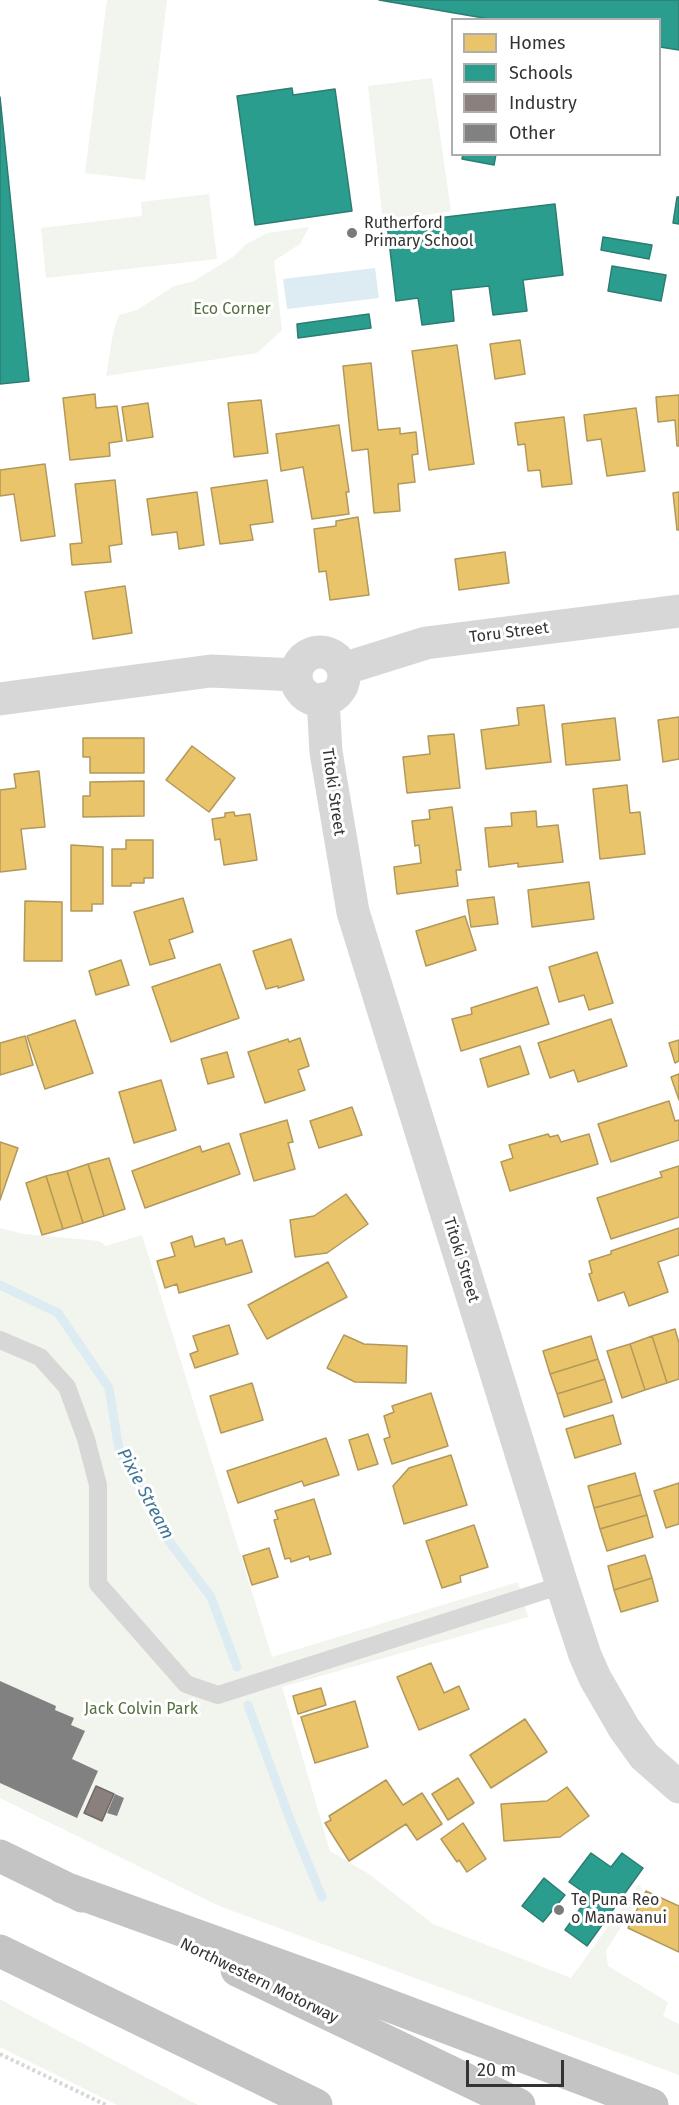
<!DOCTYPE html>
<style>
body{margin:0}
#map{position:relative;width:679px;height:2105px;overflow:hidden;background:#fff;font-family:"Fira Sans",sans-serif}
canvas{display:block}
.legend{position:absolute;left:451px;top:18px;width:210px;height:138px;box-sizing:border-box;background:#fff;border:2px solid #adadad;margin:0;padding:8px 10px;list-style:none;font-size:18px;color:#333}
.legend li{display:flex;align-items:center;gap:12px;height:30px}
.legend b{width:30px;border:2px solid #adadad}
.scale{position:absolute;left:466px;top:2060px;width:98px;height:27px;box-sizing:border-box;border:3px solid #333;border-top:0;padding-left:8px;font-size:18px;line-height:21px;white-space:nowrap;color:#333;-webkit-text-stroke:4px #fff;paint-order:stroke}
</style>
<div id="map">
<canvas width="679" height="2105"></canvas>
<ul class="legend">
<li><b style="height:16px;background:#e9c46a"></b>Homes</li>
<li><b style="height:16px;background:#2a9d8f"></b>Schools</li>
<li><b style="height:16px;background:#8a817c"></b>Industry</li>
<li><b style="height:16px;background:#818181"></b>Other</li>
</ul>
<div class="scale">20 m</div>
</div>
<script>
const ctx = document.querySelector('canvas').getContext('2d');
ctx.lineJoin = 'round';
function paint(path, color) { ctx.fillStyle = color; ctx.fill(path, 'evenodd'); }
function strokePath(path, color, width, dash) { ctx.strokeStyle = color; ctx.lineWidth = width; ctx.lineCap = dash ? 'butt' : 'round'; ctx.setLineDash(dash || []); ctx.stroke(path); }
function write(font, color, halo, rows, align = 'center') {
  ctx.font = font + ' "Fira Sans",sans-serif'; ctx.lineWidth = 6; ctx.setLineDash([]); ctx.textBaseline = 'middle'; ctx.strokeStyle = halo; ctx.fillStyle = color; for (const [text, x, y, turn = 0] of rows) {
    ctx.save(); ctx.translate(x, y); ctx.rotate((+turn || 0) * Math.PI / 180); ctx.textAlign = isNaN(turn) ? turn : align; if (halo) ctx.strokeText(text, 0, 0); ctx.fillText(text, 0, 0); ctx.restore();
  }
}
const green = new Path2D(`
 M107,0H167L145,180L85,173Z
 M432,78L451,211L383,222L368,86Z
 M209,194L217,259L46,278L41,228L142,216L141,202Z
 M309,227L300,244L274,261L282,330L257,353L106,376C110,356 111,334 119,315L137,310L174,286L194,281L233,257L246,244L268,233Z
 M0,1228L24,1234L99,1241L106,1246L142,1235L272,1657L518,1582L528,1617L282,1687L330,1851L369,1874L433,1924L571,1978L639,1884L643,1891L606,1951L608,1966L668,2002L663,2016L679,2024V2075L219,1906L0,1798Z
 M0,1999L12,2006L198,2105H117L0,2047Z`);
const water = new Path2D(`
 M375,268L379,298L287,309L283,279Z`);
const homes = new Path2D(`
 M520,340L525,374L495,379L490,344Z
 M457,345L474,464L429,470L412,351Z
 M371,363L378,430L400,428V434L416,432L418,454L412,455L415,482L398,484L400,511L374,513L368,449L352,451L343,366Z
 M95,394L96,408L117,406L122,441L109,443L110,456L70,460L63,398Z
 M679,395V446H677L675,420L658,422L656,397Z
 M261,400L268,453L234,457L228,403Z
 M148,403L153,437L127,441L122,407Z
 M636,408L645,471L607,476L601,439L587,441L584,415Z
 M564,417L572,484L542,487L540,470L528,471L525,444L518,445L515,423Z
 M339,425L349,492H346L349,514L312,519L303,467L281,471L276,434Z
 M45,464L55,536L21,541L14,494L0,496V470Z
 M115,480L122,544L109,546L111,562L72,565L70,544L82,543L75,484Z
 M267,480L273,522L250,525L253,540L220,544L211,488Z
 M197,492L204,545L179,549L177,532L152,535L147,499Z
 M679,492V530H677L673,493Z
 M358,517L369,595L330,600L326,571L319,572L314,529L336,526V521Z
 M505,552L509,583L459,590L455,559Z
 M125,586L132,633L93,639L85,592Z
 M544,705L551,762L486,769L481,730L519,725L517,708Z
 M679,717V759L663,762L658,720Z
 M615,718L620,760L566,765L562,724Z
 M454,734L460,788L407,793L403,757L430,754L428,736Z
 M83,738H144V773H90V757H83Z
 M192,746L235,778L209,812L166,780Z
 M39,771L45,827L21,829L26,869L0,872V790L16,788L14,774Z
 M144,781V816L83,817V796H90V782Z
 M627,785L630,813L640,812L645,854L600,859L593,789Z
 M452,807L461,870H456L458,886L397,894L394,867L421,863L419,845L415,846L412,821L430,819L429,810Z
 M536,811L537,827L558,825L563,862L518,867V863L489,867L485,828L512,826L511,813Z
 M234,812L235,816L250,814L257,860L224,865L220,839L215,840L212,819L225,817V813Z
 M126,840H153V878H144V883H131V886H112V849H126Z
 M71,845L103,847V904H92V911H71Z
 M589,882L594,919L532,927L528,890Z
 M494,897L498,924L471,927L467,900Z
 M183,898L193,932L169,940L175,958L150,965L134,912Z
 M25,901L62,902V961H24Z
 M465,916L476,950L426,966L416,931Z
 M291,939L304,980L278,988V986L266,989L253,951Z
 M597,952L613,1003L589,1010L584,995L559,1002L549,967Z
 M121,960L129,985L96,995L89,971Z
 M220,964L239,1018L171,1042L152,987Z
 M537,987L549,1024L461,1051L452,1019L472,1014L471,1008Z
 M611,1019L627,1066L578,1082L574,1070L550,1078L538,1043Z
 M75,1020L93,1073L45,1089L27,1036Z
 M25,1036L33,1065L0,1075V1043Z
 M300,1038L309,1066L298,1070L305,1090L265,1103L248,1052L288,1039L289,1042Z
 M679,1040V1061L675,1063L669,1043Z
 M520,1046L529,1074L488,1087L480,1059Z
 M227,1052L234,1077L208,1084L201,1059Z
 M679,1074V1100L671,1077Z
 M161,1080L176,1130L134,1143L119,1092Z
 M669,1101L675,1121L679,1120V1140L611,1162L598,1124Z
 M352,1107L362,1135L319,1148L310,1121Z
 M287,1120L293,1142L288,1143L295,1169L254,1181L240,1134Z
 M548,1134L550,1137L558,1135L561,1142L589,1134L598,1164L510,1191L501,1162L513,1158L509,1145Z
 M0,1142L18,1148L0,1200Z
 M229,1143L240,1174L145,1208L132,1171L200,1146L202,1152Z
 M109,1158L125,1209L104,1216L88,1164Z
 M88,1164L104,1216L83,1223L67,1171Z
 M679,1166V1217L611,1239L597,1198L662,1177L660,1172Z
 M67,1171L83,1223L63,1229L46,1176Z
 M46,1176L63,1229L42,1235L26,1183Z
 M346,1194L368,1224L327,1253L295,1257L290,1220L314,1216Z
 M679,1228V1255L658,1262L668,1292L629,1306L624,1292L598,1301L589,1274L592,1273L589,1261L611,1254V1251Z
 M192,1236L195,1247L224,1238L226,1245L242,1240L252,1272L179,1293L177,1284L165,1288L157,1261L175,1256L171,1243Z
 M328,1262L347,1297L267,1339L248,1305Z
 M229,1325L238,1354L195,1368L190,1354L198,1351L193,1336Z
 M675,1329L679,1343V1379L667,1383L652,1336Z
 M344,1335L364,1344L407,1346L406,1383L355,1382L327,1368Z
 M591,1336L598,1359L550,1374L543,1351Z
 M652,1336L667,1383L645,1390L630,1344Z
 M630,1344L645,1390L622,1398L607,1351Z
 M598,1359L605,1379L557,1394L550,1374Z
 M605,1379L612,1402L564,1417L557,1394Z
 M252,1383L263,1420L221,1433L210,1396Z
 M431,1393L448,1446L392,1464L384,1439L390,1437L384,1416L394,1412L392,1406Z
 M613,1415L621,1444L575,1458L566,1429Z
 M368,1434L378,1464L358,1470L349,1440Z
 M326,1438L339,1475L304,1486L302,1481L238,1503L227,1471Z
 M451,1455L467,1505L404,1524L393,1486L409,1468Z
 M635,1473L641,1495L594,1508L588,1486Z
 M679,1483V1524L666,1528L654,1491Z
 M641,1495L647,1515L600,1529L594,1508Z
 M314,1499L331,1554L310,1560L309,1556L291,1562L290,1558L285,1559L274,1520L278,1519L275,1511Z
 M647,1515L653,1537L607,1551L600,1529Z
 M474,1525L488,1567L460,1576L461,1582L442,1588L426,1541Z
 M269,1548L278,1577L252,1585L243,1556Z
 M645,1555L652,1578L614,1590L608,1566Z
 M652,1578L658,1601L621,1612L614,1590Z
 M431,1663L444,1693L459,1686L469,1709L419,1730L397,1677Z
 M321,1688L326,1705L298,1714L293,1696Z
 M355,1701L368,1747L315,1763L301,1717Z
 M525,1719L547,1752L491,1788L470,1755Z
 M458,1778L474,1803L448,1820L432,1794Z
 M386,1780L403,1805L422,1793L442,1824L417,1840L406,1824L349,1861L325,1823L331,1820L329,1816Z
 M567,1787L589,1816L560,1837L504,1841L501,1804L547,1801Z
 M463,1823L486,1859L467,1872L459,1860L457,1862L441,1839Z
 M646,1891L679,1906V1952L628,1928Z`);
const schools = new Path2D(`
 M379,0H679V50L660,47V20H495Z
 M292,88L293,95L335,89L352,211L255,225L237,96Z
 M0,97L29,381L0,384Z
 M463,154H496L494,165L462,159Z
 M677,197H679V224L673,223Z
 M555,204L563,275L523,280L527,311L493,315L489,286L451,290L454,321L422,325L418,298L396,301L387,224Z
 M603,237L652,245L649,259L601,250Z
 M612,266L666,275L661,301L608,291Z
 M369,314L371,328L298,338L297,324Z
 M591,1853L611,1867L622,1853L643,1868L587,1946L565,1930L589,1896L569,1882Z
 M544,1878L565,1895L543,1922L522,1906Z`);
const industry = new Path2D(`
 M96,1786L114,1794L102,1821L84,1813Z`);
const stream = new Path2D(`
 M0,1285L58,1313L109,1388L119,1450L152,1507L163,1533L211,1597L237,1667
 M248,1705L291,1822L322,1897`);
const building = new Path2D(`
 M0,1681L56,1706L55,1710L74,1718L71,1725L85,1731L72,1759L98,1771L77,1818L0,1783Z
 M115,1794L124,1798L117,1816L107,1813Z`);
const path = new Path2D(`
 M0,2054L106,2105`);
const lane = new Path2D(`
 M0,1340L40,1357L67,1387L86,1439L98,1485V1584L186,1684L218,1695L562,1585`);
const street = new Path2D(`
 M296 676a24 24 0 1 1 48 0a24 24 0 1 1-48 0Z
 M343,669L426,643L679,611
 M0,699L211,671L296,675
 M323,699L326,752L353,912L562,1585L585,1655L595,1678L624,1728L644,1756L679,1787`);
const highway = new Path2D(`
 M0,1856L82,1896
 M62,1887L353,1992L652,2105
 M0,1951L316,2105
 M237,1970L519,2105`);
const markers = [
 [352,233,6,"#7a7a7a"],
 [559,1910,6,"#7a7a7a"]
];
const poiNames = [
 ["Rutherford",364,224],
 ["Primary School",364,242],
 ["Te Puna Reo",571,1901],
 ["o Manawanui",571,1919]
];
const parkNames = [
 ["Eco Corner",232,310],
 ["Jack Colvin Park",141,1710]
];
const streetNames = [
 ["Toru Street",509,633,-7],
 ["Titoki Street",333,792,82],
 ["Titoki Street",461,1260,73],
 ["Northwestern Motorway",259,1981,26]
];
const waterNames = [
 ["Pixie Stream",145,1494,62]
];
paint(green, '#f1f5ed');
paint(water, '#ddebf3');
paint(homes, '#e9c46a');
strokePath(homes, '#b2985a', 1.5);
paint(schools, '#2a9d8f');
strokePath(schools, '#2d7d73', 1.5);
paint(industry, '#8a817c');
strokePath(industry, '#706a66', 1.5);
strokePath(stream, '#ddebf3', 9);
paint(building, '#818181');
strokePath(path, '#d6d6d6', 4, [3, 3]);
strokePath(lane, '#d7d7d7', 18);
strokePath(street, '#d7d7d7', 33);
strokePath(highway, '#c4c4c4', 33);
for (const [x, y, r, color] of markers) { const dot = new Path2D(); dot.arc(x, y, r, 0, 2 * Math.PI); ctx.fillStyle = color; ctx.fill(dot); strokePath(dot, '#fff', 2); }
write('16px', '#333', '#fff', poiNames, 'left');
write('16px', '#56703f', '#fff', parkNames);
write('16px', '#333', '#fff', streetNames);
write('italic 18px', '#3f7597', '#fff', waterNames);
</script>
